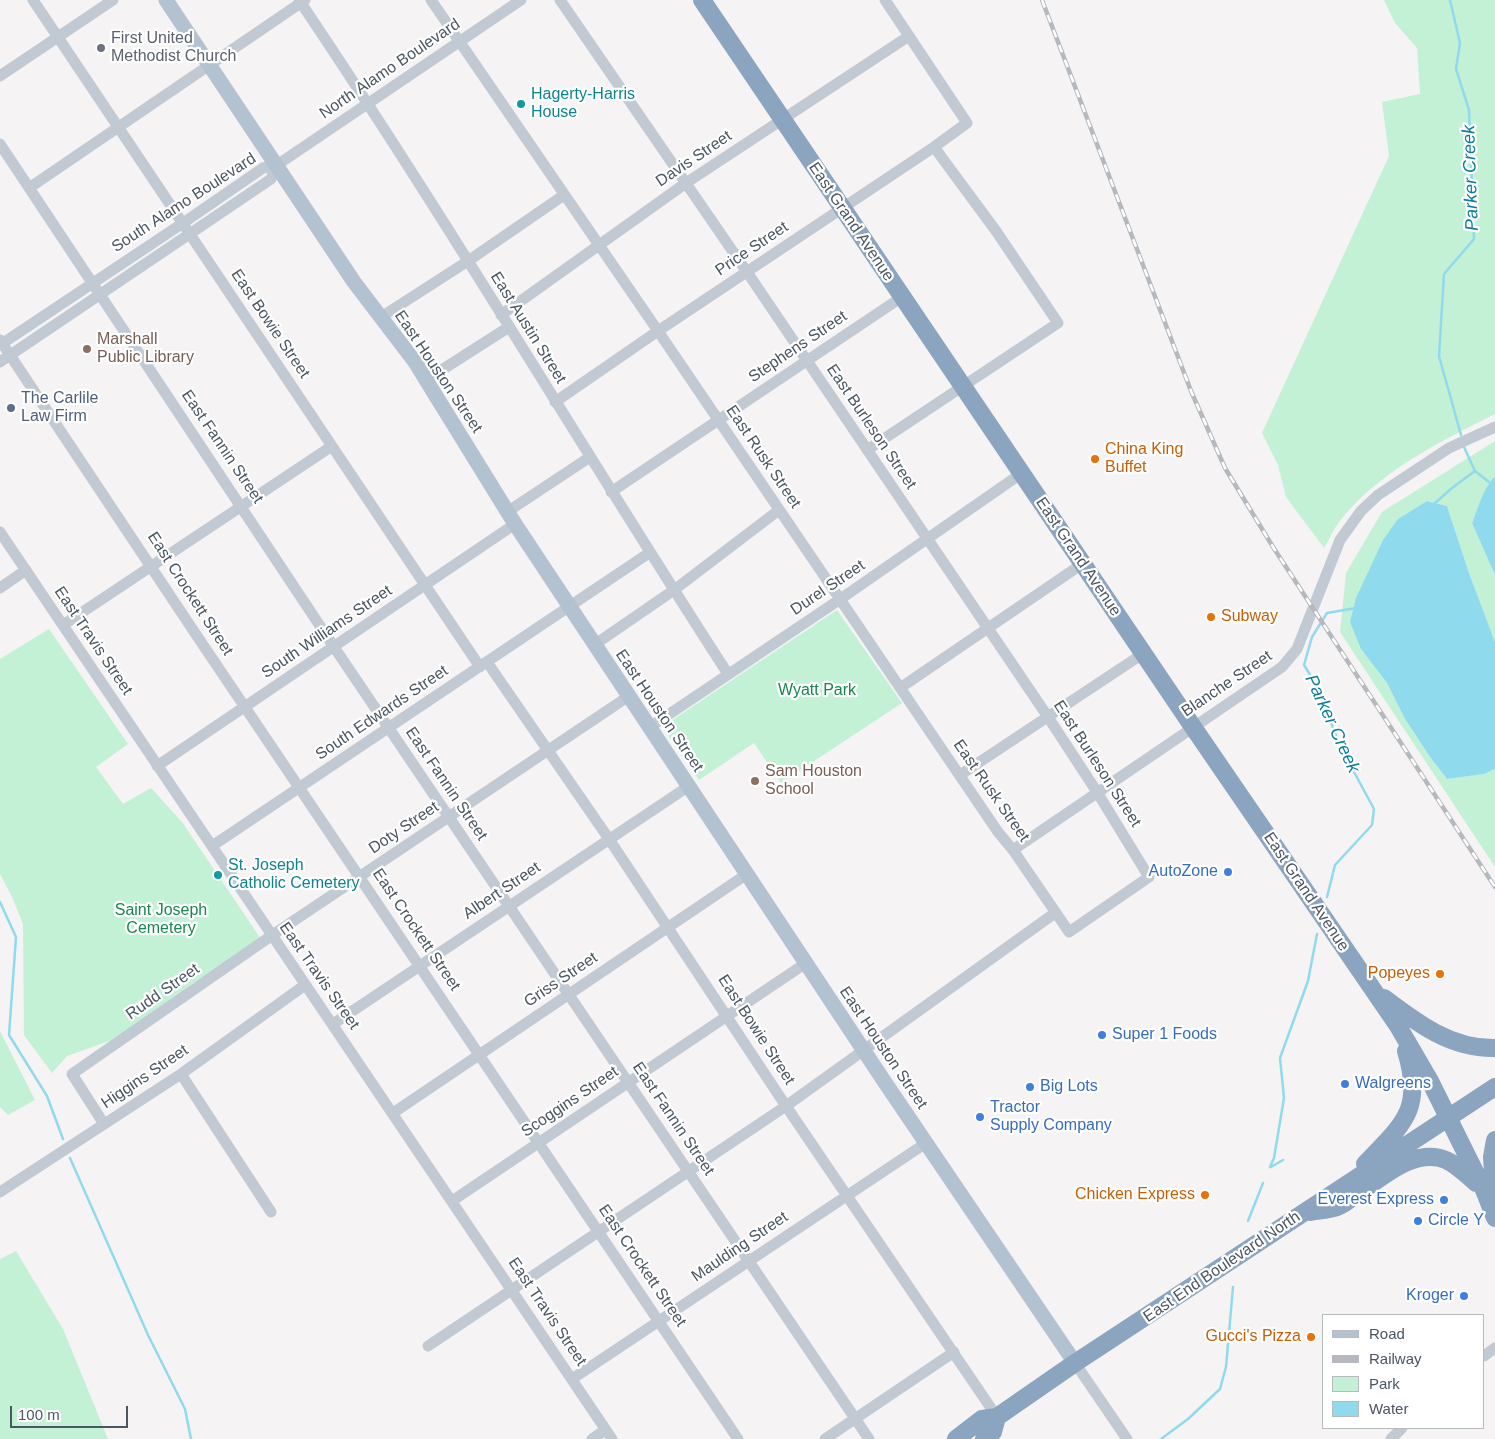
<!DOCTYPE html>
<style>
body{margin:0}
#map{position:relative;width:1495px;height:1439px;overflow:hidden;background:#f5f3f3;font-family:Arial,sans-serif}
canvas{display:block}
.legend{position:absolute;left:1322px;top:1314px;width:162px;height:115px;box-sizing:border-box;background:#fff;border:1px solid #b7bbc0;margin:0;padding:6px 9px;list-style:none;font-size:15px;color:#4a5661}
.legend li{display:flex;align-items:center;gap:10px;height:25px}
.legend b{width:25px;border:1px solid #b7bbc0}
.scale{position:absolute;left:10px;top:1406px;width:118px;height:22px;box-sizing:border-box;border:2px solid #4a5661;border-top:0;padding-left:6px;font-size:15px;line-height:18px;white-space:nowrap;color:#4a5661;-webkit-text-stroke:4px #fff;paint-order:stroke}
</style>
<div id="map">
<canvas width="1495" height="1439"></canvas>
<ul class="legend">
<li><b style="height:6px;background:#b3c2d1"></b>Road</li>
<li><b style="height:6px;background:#b5b8bd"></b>Railway</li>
<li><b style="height:14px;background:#c3f1d5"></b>Park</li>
<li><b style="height:14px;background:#90daee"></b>Water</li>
</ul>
<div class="scale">100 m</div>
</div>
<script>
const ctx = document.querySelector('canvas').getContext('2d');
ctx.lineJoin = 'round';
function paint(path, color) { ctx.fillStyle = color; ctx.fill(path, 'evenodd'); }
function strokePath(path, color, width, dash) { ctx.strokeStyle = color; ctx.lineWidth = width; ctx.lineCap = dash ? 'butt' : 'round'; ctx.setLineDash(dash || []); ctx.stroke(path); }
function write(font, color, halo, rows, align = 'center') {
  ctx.font = font + ' Arial,sans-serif'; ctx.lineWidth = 4.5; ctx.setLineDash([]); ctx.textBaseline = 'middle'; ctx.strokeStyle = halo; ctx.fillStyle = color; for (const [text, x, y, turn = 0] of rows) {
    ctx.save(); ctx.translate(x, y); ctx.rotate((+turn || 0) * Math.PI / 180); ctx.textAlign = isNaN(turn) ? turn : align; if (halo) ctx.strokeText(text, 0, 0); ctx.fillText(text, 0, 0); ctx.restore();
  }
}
const green = new Path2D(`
 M1384,0H1495V414C1439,442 1378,472 1339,522C1333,530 1329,540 1324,548L1286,497L1278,465L1262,433L1389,156L1382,102L1420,94L1417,48L1395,23Z
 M1495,441V476C1483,489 1478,507 1472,523L1495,575V642L1469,573L1447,506L1428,501L1398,519L1361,649L1387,683L1405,719L1430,757L1447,779L1484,774L1495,769V867L1340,632L1346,573L1382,512Z
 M837,610L902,703L781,783L754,743L699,780L662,727Z
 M49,629L128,744L96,767L123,804L151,788L182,822L261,939L193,983L115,1039L67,1056L52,1073L24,1035L23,924L12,897L0,874V659Z
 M0,1031L35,1100L8,1115L0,1107Z
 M16,1251L63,1329L108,1439H0V1259Z`);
const water = new Path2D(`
 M1495,476V575L1472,523C1478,507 1483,489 1495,476Z
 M1427,501L1447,506L1469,573L1495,642V769L1484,774L1447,779L1430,757L1405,719L1387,683L1361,649L1350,622L1356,598L1383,540L1398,519Z`);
const stream = new Path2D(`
 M1450,0L1460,43L1456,69L1469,110L1474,239L1444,274L1439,356L1461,435
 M1475,471L1489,482
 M1434,504L1452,488L1475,471L1464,447
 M1327,897L1335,865L1372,825L1374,809L1340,746L1317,686L1304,665L1312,637L1327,613L1356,608
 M0,902L16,937L9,1035L47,1096L63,1139
 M70,1158L148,1335L185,1409L191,1439
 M1270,1167L1274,1158L1284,1098L1280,1058L1308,981L1317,934
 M1271,1167L1283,1160
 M1248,1221L1263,1183
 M1161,1439L1188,1419L1220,1389L1226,1367L1233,1287`);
const minor = new Path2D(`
 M33,0L480,667
 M299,0C448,221 583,450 728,674
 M431,0L658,331L998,832L1013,850L1069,932L1149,877L1097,792L1048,717L747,272L560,0
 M0,76L113,0
 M0,144L334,647L869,1439
 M29,188L305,0
 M501,315L686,183L909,36
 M381,317L468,261L564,195
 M0,340L197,636L738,1439
 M0,345L183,223L263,168L277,165L521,0
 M0,362L271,179L277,165
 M426,380L509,327
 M555,402L658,331L934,147L967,123L885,0
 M867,450L1058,323L996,231L934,147
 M611,492L902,297
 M507,512L590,457
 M0,532L612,1439
 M0,588L26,570
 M63,625L332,446
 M594,645L674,590L779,510
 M487,662L609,839L786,1106L997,1417
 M900,688L1082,564
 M650,727L839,600L1022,473
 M157,766L515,524
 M960,775L1144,653
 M212,846L649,553
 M1013,850L1282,667L1297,649L1340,540L1361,511L1378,495L1449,448L1495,427
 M333,1024L689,786
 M181,1074L271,1212
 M393,1113L747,874
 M104,1124L72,1074L271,936L629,696
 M0,1192L181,1074L305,985
 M452,1201L806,963
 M428,1346L786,1106L1055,913
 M1484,1356L1495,1348
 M1075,1363L1127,1439
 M572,1379L926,1143
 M592,1439L605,1430
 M825,1439L954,1352
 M1391,1439L1402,1428`);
const major = new Path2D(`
 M166,0L354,282L415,362L515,524L884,1081L1075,1363`);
const highway = new Path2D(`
 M702,0L1193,727L1398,1026L1430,1081L1484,1190L1495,1218
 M1384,998C1417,1023 1451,1049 1495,1048
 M1495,1140L1492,1157L1495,1202
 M1365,1164C1403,1124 1424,1110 1406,1051
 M1310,1212C1319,1210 1329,1210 1337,1207C1344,1205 1352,1197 1359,1193C1383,1177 1415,1147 1446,1160C1457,1165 1467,1175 1476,1183
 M956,1439L982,1419L997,1417L1075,1363L1495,1087
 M984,1439L993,1432L997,1417`);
const rail = new Path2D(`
 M1042,0L1191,391L1225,468L1273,547L1495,887`);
const markers = [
 [101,48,5,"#6b7280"],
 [521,104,5,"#0f9aa8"],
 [87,349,5,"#8d6e63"],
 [11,408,5,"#5c6f8a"],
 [1095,459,5,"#e8710a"],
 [1211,617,5,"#e8710a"],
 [755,781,5,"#8d6e63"],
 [1228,872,5,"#3f7fe0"],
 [218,875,5,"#0f9aa8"],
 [1440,974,5,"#e8710a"],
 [1102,1035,5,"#3f7fe0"],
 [1345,1084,5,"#3f7fe0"],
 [1030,1087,5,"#3f7fe0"],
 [980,1117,5,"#3f7fe0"],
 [1205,1195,5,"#e8710a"],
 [1444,1200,5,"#3f7fe0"],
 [1418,1221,5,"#3f7fe0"],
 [1464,1296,5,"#3f7fe0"],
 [1311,1337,5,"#e8710a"]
];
const worshipNames = [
 ["First United",111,39],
 ["Methodist Church",111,57]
];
const streetNames = [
 ["North Alamo Boulevard",390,69,-34],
 ["Davis Street",694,159,-34],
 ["South Alamo Boulevard",184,203,-33],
 ["East Grand Avenue",851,222,56],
 ["Price Street",752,249,-34],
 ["East Bowie Street",270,324,56],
 ["East Austin Street",528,328,58],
 ["Stephens Street",798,347,-34],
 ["East Houston Street",438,372,56],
 ["East Burleson Street",871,427,56],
 ["East Fannin Street",222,447,56],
 ["East Rusk Street",763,457,56],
 ["East Grand Avenue",1078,557,56],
 ["Durel Street",828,588,-34],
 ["East Crockett Street",190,594,57],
 ["South Williams Street",327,632,-34],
 ["East Travis Street",93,641,56],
 ["Blanche Street",1227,684,-34],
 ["East Houston Street",659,711,56],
 ["South Edwards Street",382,713,-34],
 ["East Burleson Street",1097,764,57],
 ["East Fannin Street",446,784,56],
 ["East Rusk Street",991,791,55],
 ["Doty Street",404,828,-34],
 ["Albert Street",502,891,-34],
 ["East Grand Avenue",1306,892,56],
 ["East Crockett Street",416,930,56],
 ["East Travis Street",319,976,55],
 ["Griss Street",561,980,-34],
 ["Rudd Street",163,992,-35],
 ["East Bowie Street",756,1030,57],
 ["East Houston Street",883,1048,56],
 ["Higgins Street",145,1077,-34],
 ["Scoggins Street",570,1102,-34],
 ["East Fannin Street",673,1119,56],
 ["Maulding Street",740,1247,-34],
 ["East Crockett Street",642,1266,56],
 ["East End Boulevard North",1222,1267,-34],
 ["East Travis Street",547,1312,56]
];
const cultureNames = [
 ["Hagerty-Harris",531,95],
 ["House",531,113],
 ["St. Joseph",228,866],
 ["Catholic Cemetery",228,884]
];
const educationNames = [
 ["Marshall",97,340],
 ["Public Library",97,358],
 ["Sam Houston",765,772],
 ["School",765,790]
];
const serviceNames = [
 ["The Carlile",21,399],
 ["Law Firm",21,417]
];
const foodNames = [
 ["China King",1105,450,"left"],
 ["Buffet",1105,468,"left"],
 ["Subway",1221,617,"left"],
 ["Popeyes",1430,974],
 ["Chicken Express",1195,1195],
 ["Gucci's Pizza",1301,1337]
];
const parkNames = [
 ["Wyatt Park",817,691],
 ["Saint Joseph",161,911],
 ["Cemetery",161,929]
];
const shopNames = [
 ["AutoZone",1218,872,"right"],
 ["Super 1 Foods",1112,1035],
 ["Walgreens",1355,1084],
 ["Big Lots",1040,1087],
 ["Tractor",990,1108],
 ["Supply Company",990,1126],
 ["Everest Express",1434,1200,"right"],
 ["Circle Y",1428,1221],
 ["Kroger",1454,1296,"right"]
];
const waterNames = [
 ["Parker Creek",1471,178,-92],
 ["Parker Creek",1332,724,65]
];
paint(green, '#c3f1d5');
paint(water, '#90daee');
strokePath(stream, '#90daee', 2.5);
strokePath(minor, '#c1cad2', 11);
strokePath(major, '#b3c2d1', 15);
strokePath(highway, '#8ba5c1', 18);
strokePath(rail, '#b5b8bd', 4.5);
strokePath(rail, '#fff', 2.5, [8]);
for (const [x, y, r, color] of markers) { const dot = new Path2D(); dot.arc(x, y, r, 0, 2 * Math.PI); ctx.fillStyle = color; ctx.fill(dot); strokePath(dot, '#fff', 2); }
write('16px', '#5b616d', '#fff', worshipNames, 'left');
write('16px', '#4a5661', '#fff', streetNames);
write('16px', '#0d838f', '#fff', cultureNames, 'left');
write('16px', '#785e54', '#fff', educationNames, 'left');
write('16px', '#4e5e75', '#fff', serviceNames, 'left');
write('16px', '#c56008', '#fff', foodNames, 'right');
write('16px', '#17864f', '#fff', parkNames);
write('16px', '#366cbe', '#fff', shopNames, 'left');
write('italic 18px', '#0c7c9b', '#fff', waterNames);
</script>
